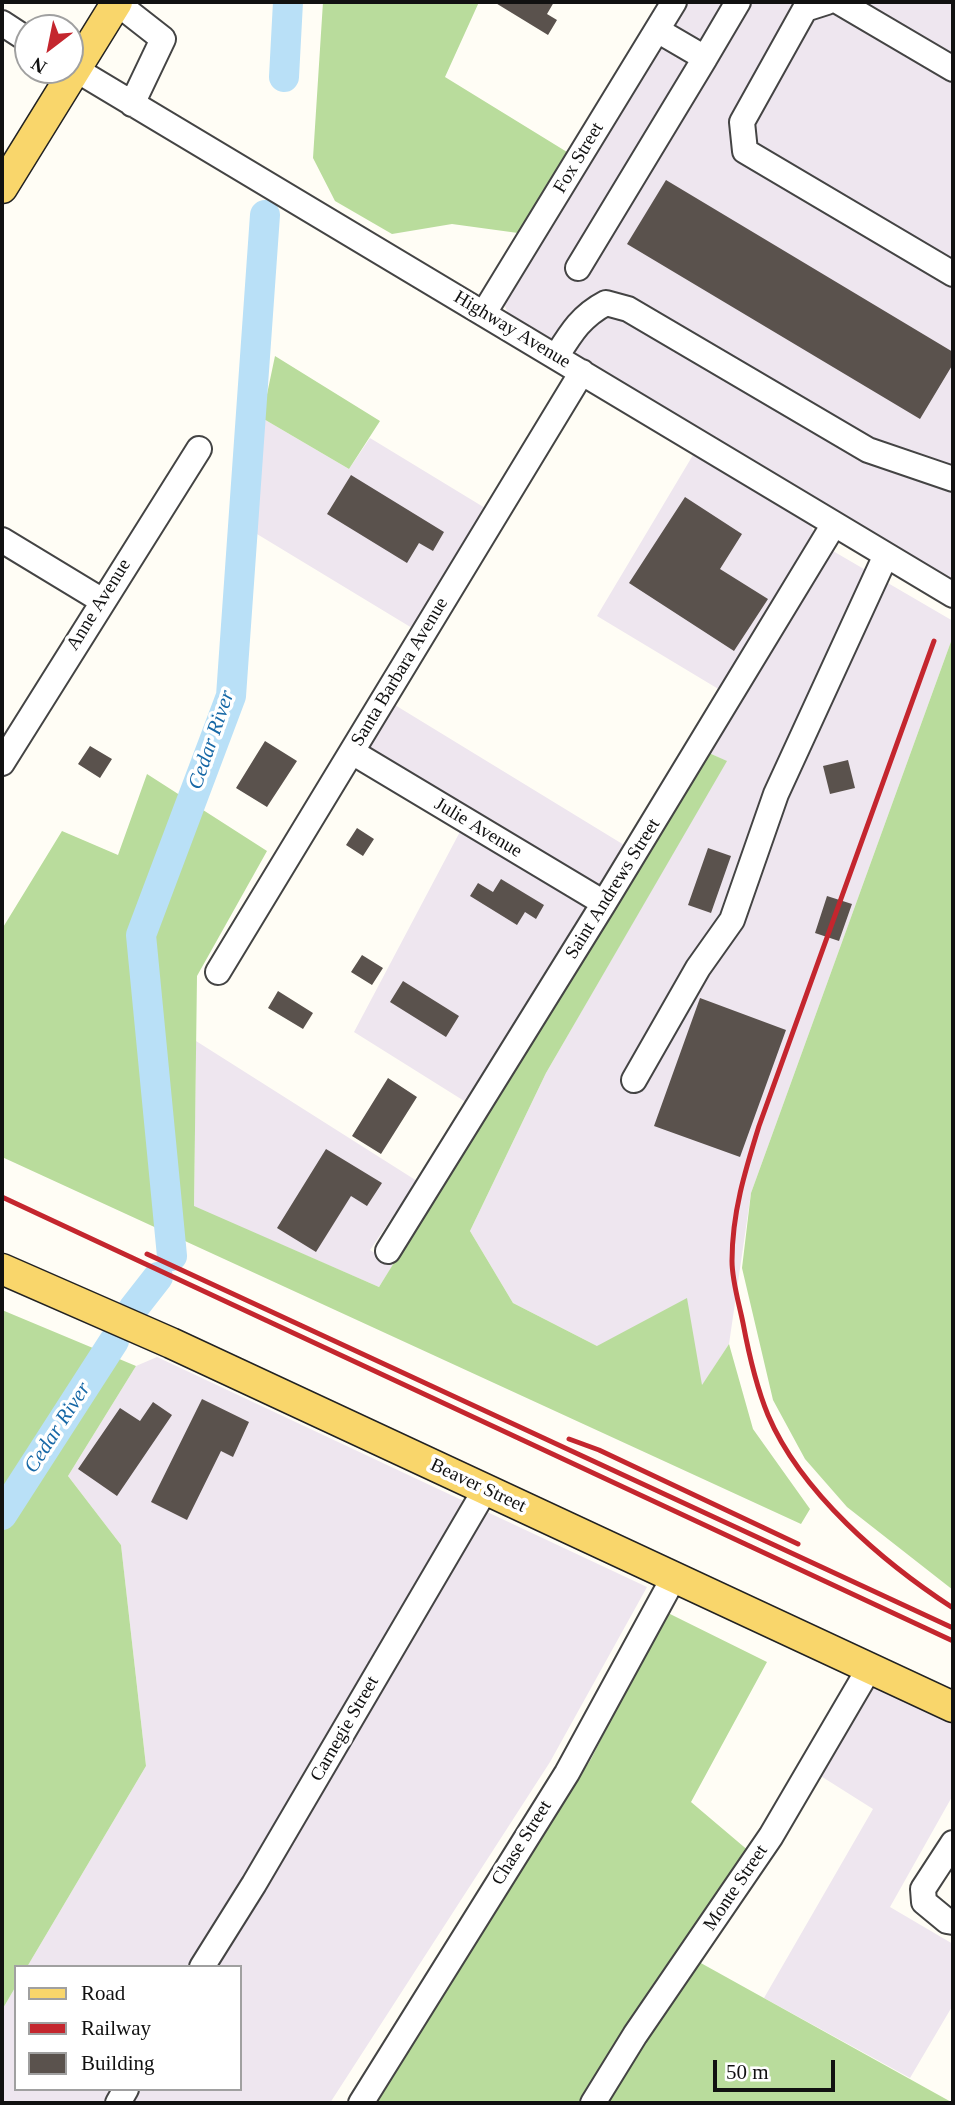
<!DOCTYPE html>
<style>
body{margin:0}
#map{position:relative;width:955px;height:2105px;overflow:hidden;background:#fffdf5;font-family:"Times New Roman",serif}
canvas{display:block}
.frame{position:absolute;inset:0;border:4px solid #111;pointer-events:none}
.legend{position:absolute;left:14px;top:1965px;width:228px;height:126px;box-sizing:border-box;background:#fff;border:2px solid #a0a0a0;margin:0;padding:9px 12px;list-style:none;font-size:21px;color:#111}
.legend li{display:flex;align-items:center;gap:14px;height:35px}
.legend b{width:35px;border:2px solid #a0a0a0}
.north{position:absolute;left:14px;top:14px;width:70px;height:70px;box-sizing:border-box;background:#fff;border:2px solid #a0a0a0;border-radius:50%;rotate:212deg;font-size:19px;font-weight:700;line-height:28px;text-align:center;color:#111}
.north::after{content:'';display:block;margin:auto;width:24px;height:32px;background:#c4262e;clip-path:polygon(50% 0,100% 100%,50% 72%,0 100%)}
.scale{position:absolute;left:713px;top:2060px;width:122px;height:32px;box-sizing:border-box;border:4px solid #111;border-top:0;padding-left:9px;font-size:21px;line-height:24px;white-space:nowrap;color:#111;-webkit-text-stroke:5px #fff;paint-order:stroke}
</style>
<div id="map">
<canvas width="955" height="2105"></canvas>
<div class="frame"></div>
<ul class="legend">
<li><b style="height:9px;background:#f9d66b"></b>Road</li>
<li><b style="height:9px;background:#c4262e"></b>Railway</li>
<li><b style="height:19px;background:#5a524d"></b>Building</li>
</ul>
<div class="north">N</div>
<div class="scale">50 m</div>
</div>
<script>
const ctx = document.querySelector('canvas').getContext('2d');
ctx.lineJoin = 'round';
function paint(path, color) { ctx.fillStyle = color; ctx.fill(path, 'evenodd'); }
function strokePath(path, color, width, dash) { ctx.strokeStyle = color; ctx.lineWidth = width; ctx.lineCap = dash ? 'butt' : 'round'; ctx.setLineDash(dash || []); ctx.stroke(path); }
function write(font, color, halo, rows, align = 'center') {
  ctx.font = font + ' "Times New Roman",serif'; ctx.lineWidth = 7; ctx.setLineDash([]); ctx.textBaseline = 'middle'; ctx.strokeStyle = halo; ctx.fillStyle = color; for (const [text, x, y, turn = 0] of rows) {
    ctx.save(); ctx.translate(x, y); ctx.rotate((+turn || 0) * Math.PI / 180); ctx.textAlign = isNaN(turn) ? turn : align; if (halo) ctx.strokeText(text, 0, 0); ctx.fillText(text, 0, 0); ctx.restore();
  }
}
const industrial = new Path2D(`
 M684,2H949L953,4V585L510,318L504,304V293Z
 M262,418L349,469L370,438L490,511L417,631L252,531Z
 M696,450L805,515L814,532L813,544L725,693L597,616Z
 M833,551L953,621V636L751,1193L729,1344L702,1386L597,1346L513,1303L470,1231L546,1073L726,761L709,753Z
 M390,702L629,848L608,882L599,886L372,757L366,744Z
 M463,826L583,900L587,916L469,1104L354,1032Z
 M196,1041L417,1181L370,1250L393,1265L379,1287L194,1207Z
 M157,1357L647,1587L550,1762L330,2103H2V2010L16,1986V2089H240V1967H27L146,1766L121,1545L68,1476L136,1366Z
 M875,1683L953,1721V1795L890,1907L953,1944V2005L910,2078L764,1998L873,1809L816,1773Z`);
const forest = new Path2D(`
 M323,2H479L445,77L567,152L518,233L452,224L392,234L335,201L313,158Z
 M275,356L380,421L349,469L262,418Z
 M953,636V1590L847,1507L805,1459L773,1400L742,1268L751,1193Z
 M709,753L727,761L546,1073L470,1231L513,1303L597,1346L687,1298L702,1385L729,1344L753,1429L810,1509L801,1524L2,1157V929L62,831L118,855L147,774L267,851L197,976L194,1206L379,1287Z
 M2,1310L136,1366L68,1476L121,1545L146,1766L27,1967H16V1986L2,2010Z
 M666,1612L767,1662L691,1802L750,1852L699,1962L953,2103H371L591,1759Z`);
const river = new Path2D(`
 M284,77L288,2
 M172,1256L141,935L231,696L265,215
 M133,1309L158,1277
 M2,1515L114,1341`);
const building = new Path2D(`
 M494,2H554L547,14L557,20L548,35Z
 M666,180L953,352V364L920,419L627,244Z
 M351,475L444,532L433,551L419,543L407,563L327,514Z
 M685,497L742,534L720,569L768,599L734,651L629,583Z
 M265,741L297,761L267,807L236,788Z
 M90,746L112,759L100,778L78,764Z
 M848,760L855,788L830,794L823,766Z
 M357,828L374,839L363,856L346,845Z
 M708,848L731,856L711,913L688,905Z
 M501,879L544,905L536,919L525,912L517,925L470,896L478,883L493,892Z
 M827,896L852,904L839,941L815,933Z
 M362,955L383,968L372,985L351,972Z
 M403,981L459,1016L446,1037L390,1002Z
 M278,991L313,1013L303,1029L268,1008Z
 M700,998L786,1030L740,1157L654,1126Z
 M388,1078L417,1097L381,1154L352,1136Z
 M326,1149L382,1183L367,1206L351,1196L316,1252L277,1228Z
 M202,1399L249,1422L233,1457L221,1451L187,1520L151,1502Z
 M153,1402L172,1415L117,1496L78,1469L120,1408L140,1421Z`);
const minor = new Path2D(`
 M827,2L805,9L742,122L745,151L953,274
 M839,2L953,69
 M117,3L163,39L132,104
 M2,23L28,40
 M705,58L738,2
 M70,66L953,595
 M578,268L705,58L657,30
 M484,313L674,2
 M556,357C571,333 581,316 606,303L628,309L868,450L953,479
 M2,540L101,600
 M352,752L604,903
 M2,763L199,449
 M218,972L582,372
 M634,1080L698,968L732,920L776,794L886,555
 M388,1251L604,903L834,524
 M953,1843L923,1889L924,1902L947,1921L953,1922
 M202,1967L254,1884L485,1490
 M118,2103L126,2089
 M361,2103L567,1773L674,1577
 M593,2103L635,2035L771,1836L870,1667`);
const major = new Path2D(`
 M2,188L117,2
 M2,1269L171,1343L953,1707`);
const rail = new Path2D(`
 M934,641L759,1126C745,1171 732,1213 732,1261C732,1281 739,1303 743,1323C749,1355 756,1386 768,1415C801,1493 884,1563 953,1608
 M2,1197L953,1641
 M147,1254L953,1628
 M569,1439L599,1450L798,1544`);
const streetNames = [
 ["Fox Street",579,158,-59],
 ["Highway Avenue",512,330,31],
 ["Anne Avenue",99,605,-58],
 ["Santa Barbara Avenue",400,672,-59],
 ["Julie Avenue",478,828,31],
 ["Saint Andrews Street",613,889,-58],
 ["Beaver Street",478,1486,25],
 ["Carnegie Street",345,1729,-60],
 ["Chase Street",522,1843,-58],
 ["Monte Street",736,1888,-56]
];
const waterNames = [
 ["Cedar River",212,740,-71],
 ["Cedar River",58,1428,-57]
];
paint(industrial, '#eee6ef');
paint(forest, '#b9dc9c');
strokePath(river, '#b9e0f7', 30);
paint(building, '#5a524d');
strokePath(minor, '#444', 28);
strokePath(major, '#222', 33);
strokePath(minor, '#fff', 24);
strokePath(major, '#f9d66b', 30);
strokePath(rail, '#c4262e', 5);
write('19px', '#111', '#fff', streetNames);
write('italic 21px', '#1768a6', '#fff', waterNames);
</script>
